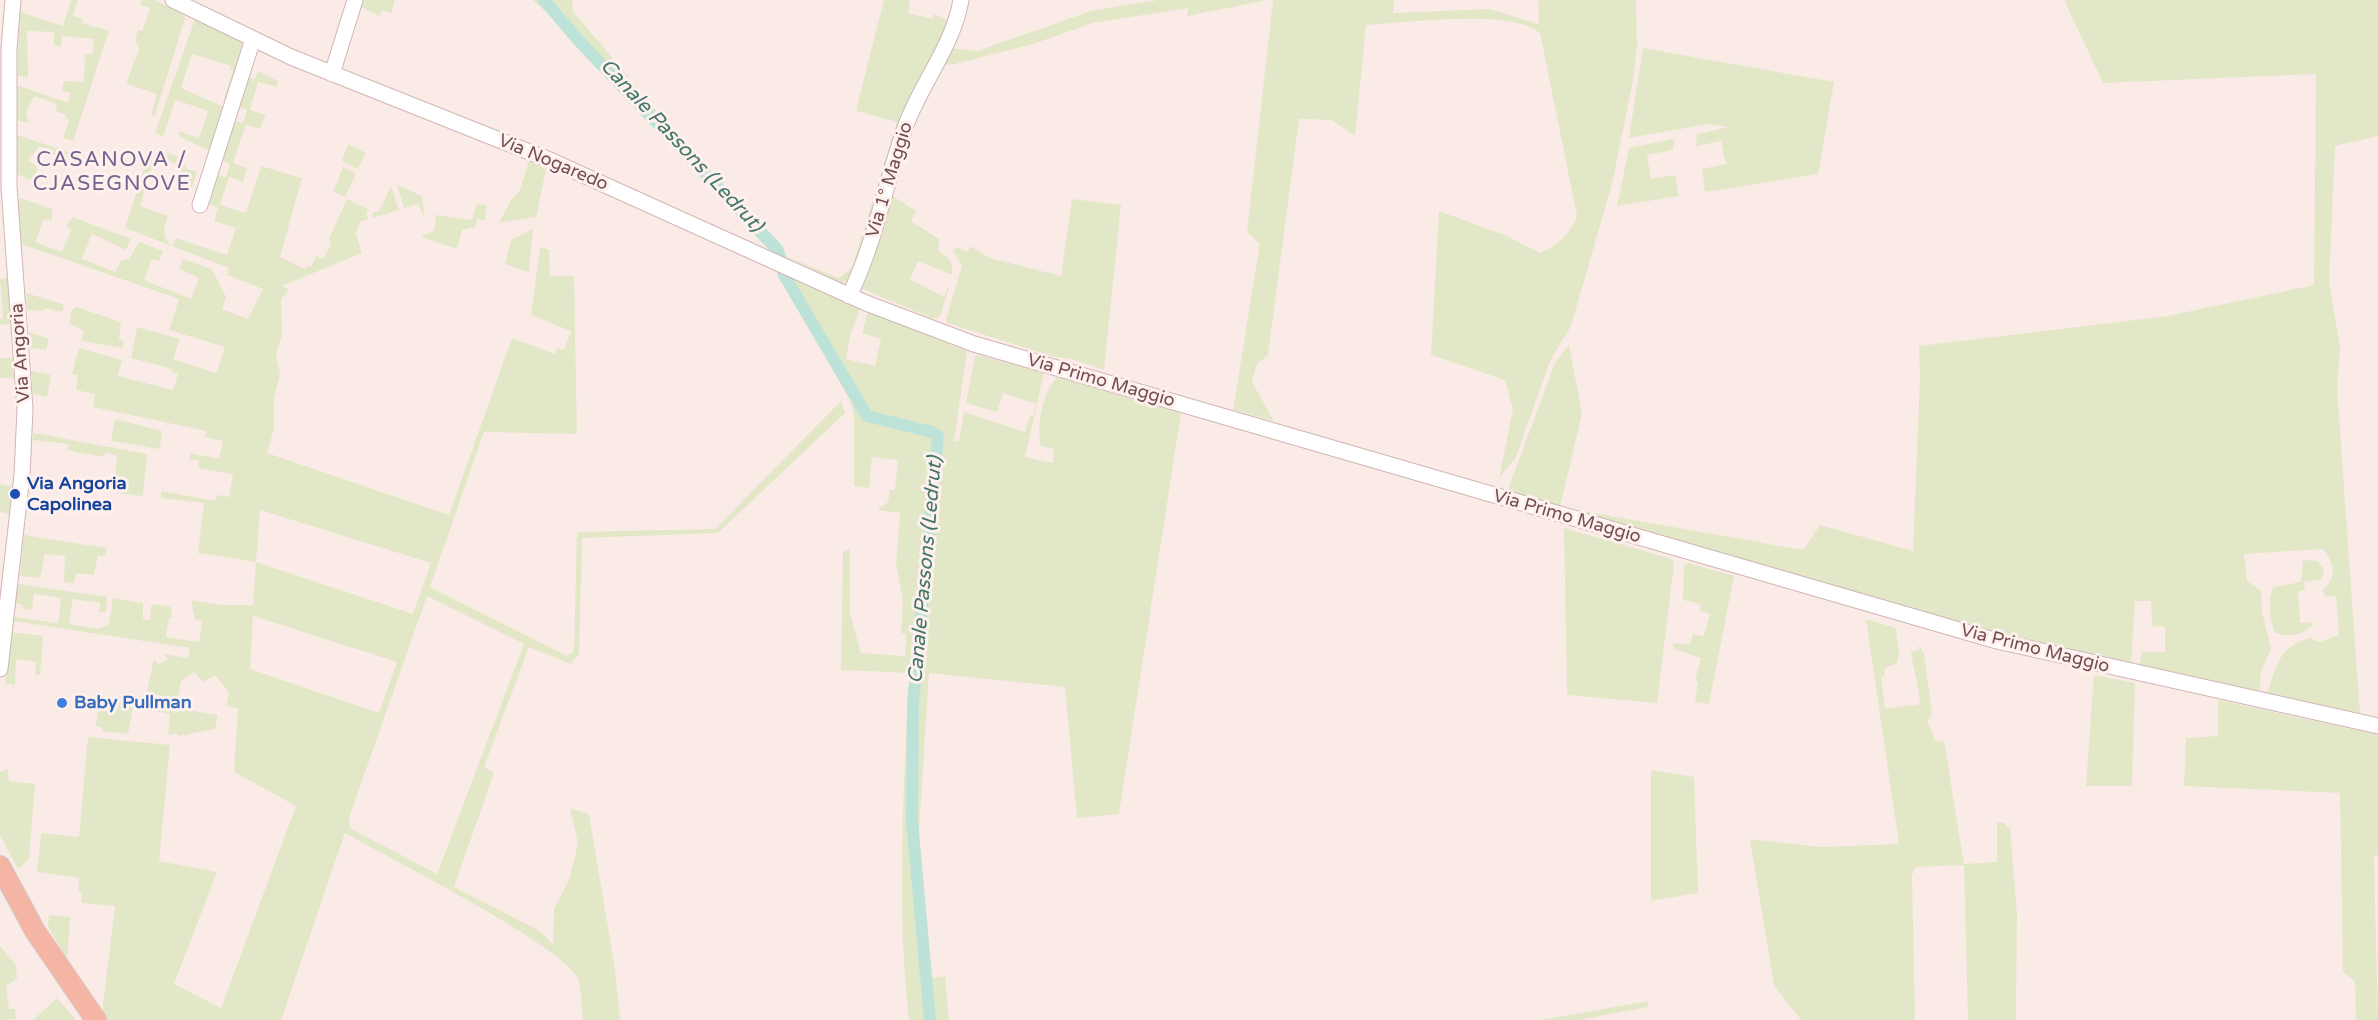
<!DOCTYPE html>
<meta charset="utf-8">
<style>
body{margin:0}
canvas{display:block;background:#fbebe7}
</style>
<canvas width="2378" height="1020"></canvas>
<script>
const ctx = document.querySelector('canvas').getContext('2d');
ctx.lineJoin = 'round';
function paint(path, color) { ctx.fillStyle = color; ctx.fill(path, 'evenodd'); }
function strokePath(path, color, width, dash) { ctx.strokeStyle = color; ctx.lineWidth = width; ctx.lineCap = dash ? 'butt' : 'round'; ctx.setLineDash(dash || []); ctx.stroke(path); }
function write(font, color, halo, rows, align = 'center') {
  ctx.font = font + ' "Varela Round",sans-serif'; ctx.lineWidth = 6; ctx.setLineDash([]); ctx.textBaseline = 'middle'; ctx.strokeStyle = halo; ctx.fillStyle = color; for (const [text, x, y, turn = 0] of rows) {
    ctx.save(); ctx.translate(x, y); ctx.rotate((+turn || 0) * Math.PI / 180); ctx.textAlign = isNaN(turn) ? turn : align; if (halo) ctx.strokeText(text, 0, 0); ctx.fillText(text, 0, 0); ctx.restore();
  }
}
const green = new Path2D(`
 M71,0H78L73,16L83,19L82,23L109,31L73,141L63,138L69,120L66,118V115L55,111L57,104L34,96L26,113L29,123L17,120V85L68,103L70,93L62,90L64,81L84,82L85,54H93L94,39L62,36L61,46L54,45V32L27,31L28,77L17,76L20,12L63,26Z
 M142,0H155L183,14L185,18L155,116L151,115L157,94L126,84L139,49L135,39L138,30L142,31L150,8L140,5Z
 M361,0H395L391,13L382,10L380,16L359,6Z
 M533,0H572L573,11L675,133L788,257L839,278L852,267L897,122L856,111L884,0H910L908,13L932,19L934,14L951,22L853,277L842,283L766,247L554,19Z
 M1158,0H1268L1187,16L1188,8L1093,23L1033,44L951,65L943,64L951,48L977,51L1091,11Z
 M1273,0H1394L1393,13L1489,9L1539,24L1538,0H1636L1637,45L1634,75L1612,184L1571,326L1551,359L1515,459L1499,478L1513,410L1505,380L1431,355L1439,211L1507,236L1540,253C1557,246 1570,234 1577,216L1540,33C1511,8 1406,23 1366,25L1355,136L1332,120L1299,119L1268,355L1257,364L1252,382L1274,421L1233,410L1260,244L1247,232Z
 M2064,0H2378V136L2335,146L2329,282L2340,347L2337,389L2360,713L2267,694C2277,666 2278,646 2310,638L2319,642L2339,635L2336,596L2325,597L2323,590C2338,577 2334,563 2323,549L2244,554L2247,581L2261,591L2262,612L2271,649L2261,671L2259,692L2139,667L2142,652H2165V627L2152,626L2151,601H2135L2131,665C1923,617 1717,553 1512,493L1508,489L1555,363L1569,345L1582,414L1560,507L1803,550L1820,525L1913,551L1920,379L1919,346L2168,316L2314,285L2316,74L2103,83Z
 M195,19L245,44L227,99L224,98L233,71L230,69L231,66L192,54L181,88L224,107L210,151L180,137L179,131L199,138L208,111L179,101H175L163,137L155,133Z
 M1643,48L1834,82L1818,174L1705,192L1702,169L1726,164L1721,141L1696,146L1697,134L1729,127L1709,124L1629,138Z
 M258,71L278,81L277,87L258,82L250,110L266,115L260,129L246,125L233,163L247,168L243,182L229,177L220,205L246,213L261,166L302,178L280,257L305,269L308,265L311,267L316,256L323,259L331,245L329,239L347,199L370,210L366,212L368,219L360,222L356,233L362,253L282,286L289,289L281,300L282,335L276,355L280,374L274,398V429L267,453L449,515L512,338L555,354L557,348L564,350L571,331L531,315L540,247L549,250L550,276H574L577,434L484,432L430,587L567,656L574,651L577,532L715,529L841,401L845,413L718,533L582,538L579,654L571,664L529,647L484,767L494,773L454,887L540,931L553,944L554,909L570,878L578,843L570,808L589,814L615,969L620,1020H583C581,1008 582,990 578,979C564,946 385,856 345,833L281,1020H108L102,1013L115,906L81,903L82,892H78L79,878L37,872L41,833L79,837L88,737L170,745L159,861L217,872L174,984L221,1008L296,806L234,772L238,708L226,706L229,692L215,675L203,682L194,672L181,681L178,698L150,694L147,691L154,659L159,664L168,659L164,654L188,658L190,648L13,621L14,617L58,623L61,598L34,594L32,610L22,609L23,605L15,603L18,584L107,597L106,612H99L100,603L73,599L69,624L99,629L109,624L113,598L143,603V619L150,620L151,606L154,604L171,607L172,618H169L166,637L199,642L202,621L195,619L191,600L222,605H253L256,562L198,553L204,503L161,498V491L215,501L217,495L229,497L233,474L198,468L199,461L189,459L190,453L219,459L223,441L205,437L206,431L93,407L95,394L76,390L78,375L72,374L79,348L122,360L118,376L173,390L178,374L172,372V369L131,358L137,327L180,339L173,359L216,373L225,347L169,330L179,299L21,244L17,199L21,198L52,209V221L44,219L35,242L62,252L71,230L66,226L73,217L131,239L126,250L92,234L82,259L115,272L121,261L129,259L139,242L163,251L159,261L152,259L144,280L191,299L199,278L179,269L183,259L212,269L226,297L222,309L248,319L263,289L227,275L229,268L125,228L147,158L154,160L140,206L168,216C164,228 161,237 172,246L176,238L227,255L236,228L214,221L218,207L209,204L218,175L226,177L230,164L222,161L235,121L243,123L247,110L239,107L248,77L255,79ZM260,510L431,563L413,614L256,562ZM427,596L524,644L437,874L350,828L349,818ZM253,616L397,662L379,713L250,669Z
 M17,135L69,152L66,163L40,146L28,160L37,167L36,183L17,174Z
 M1674,139L1673,150L1647,155L1651,179L1675,175L1679,196L1617,206L1629,148Z
 M348,144L366,153L358,169L342,161Z
 M165,152L185,158V168L197,172L190,193L176,188L182,166L157,157Z
 M529,161L546,169L536,217L499,223L511,200L519,192Z
 M343,167L356,174L345,197L333,192Z
 M397,185L422,196L425,219L418,204L404,208Z
 M391,186L399,210L373,218L372,213L379,211Z
 M891,195L916,211L911,221L939,239L938,250C948,258 954,261 952,275L918,261L910,279L944,297L951,282L940,316L934,319L860,288Z
 M1072,199L1121,205L1104,370L1072,359L1054,357L947,323L946,319L962,266L953,250L958,247L967,252L970,246L990,258L1061,276Z
 M477,204L486,205L485,220L477,219L475,227L462,230L457,249L421,237L434,230L436,215L472,220Z
 M533,229L529,272L505,264L511,240Z
 M779,271L860,309L850,336L846,359L875,366L881,339L862,333L868,312L967,351L954,441H959L964,412L1025,432L1030,416H1033L1036,404L1003,393L997,412L966,403L975,356L978,355L1044,373L1025,457L1053,463L1054,449L1041,446C1036,424 1042,394 1057,377L1181,413L1119,814L1077,818L1065,687L929,673L919,831L911,848L919,854V888L929,978L945,976L949,1020H909C896,905 904,789 909,673L841,670L843,552L850,548V613L861,653L905,656L906,634L901,633L903,602L896,563L900,513L877,510L888,502L890,490H895L898,460L872,457L869,488L854,486V414L850,400L779,277Z
 M7,278L11,324L0,325V319H3L0,279Z
 M26,293L63,304L64,310L61,312L45,308L44,311L27,310Z
 M76,307L121,322L119,339L124,343L122,348L81,341L84,331L70,324L71,311Z
 M29,332L49,339L46,350L30,348Z
 M0,358H13L15,378H0Z
 M31,371L51,375L47,397L33,394Z
 M115,419L162,431L160,449L111,441Z
 M34,433L147,454L143,496L117,493L119,480L115,479L117,456L105,452L104,457L67,450L68,444L33,440Z
 M0,484L14,487L11,514L0,512Z
 M1564,528L1672,559L1674,564L1657,703L1567,695Z
 M24,535L106,548V556L98,555L94,575L76,573L74,583L64,582L65,556L45,554L40,578L20,576Z
 M2303,560L2317,561L2324,568L2322,579L2304,582L2305,590L2298,592L2300,623L2312,622L2313,625C2302,635 2287,639 2274,632L2270,615V597L2273,587L2301,582Z
 M1688,563L1734,576L1709,704L1695,702L1698,682L1695,681L1701,658L1674,649L1673,643L1690,645L1693,634L1704,636L1710,614L1700,611L1701,604L1683,600L1684,565Z
 M1866,619L1896,628L1899,655L1897,663L1885,668L1884,677L1881,678L1885,709L1920,704C1919,685 1913,670 1911,651L1919,650L1918,645L1924,653L1932,714L1927,721L1936,742L1944,741L1964,864L1997,862V822L2004,823L2010,829L2017,915L2016,1020H1968L1964,865L1916,867L1912,875L1915,1020H1801L1774,986L1750,839L1820,847L1899,844Z
 M12,632L43,636L40,675H35L36,662L16,659L15,685L5,683Z
 M2094,675L2135,683L2132,786H2086Z
 M100,696L218,715L215,729L179,736L176,733L168,735L170,714L133,707L128,734L102,731L101,727L96,726Z
 M2218,700L2378,735V855H2374L2378,1020H2356L2355,982L2343,972L2340,793L2184,786L2186,738L2218,736Z
 M8,769L9,781L35,784L29,859L18,869L0,835V772Z
 M1651,770L1694,777L1698,893L1651,901Z
 M49,915L70,917L67,959L48,927Z
 M0,946L16,965L17,979L6,986L9,1009H15L16,1019L0,1020Z
 M57,998L76,1020H33Z
 M1648,1001V1007L1578,1020H1540Z`);
const canal = new Path2D(`
 M544,0L579,41L778,250L784,275L867,416L932,432L938,436L913,704L912,821L930,1020`);
const minor = new Path2D(`
 M173,0L291,57L552,161L866,303L974,344L1997,641L2378,726
 M332,74L355,0
 M200,205L253,39
 M849,296C876,242 885,182 906,125C922,82 953,46 961,0
 M0,669L22,475L25,409L9,187V49L13,0`);
const major = new Path2D(`
 M0,866L35,931L96,1020`);
const markers = [
 [15,494,6,"#1a4fb4"],
 [62,703,6,"#3f7fe0"]
];
const streetNames = [
 ["Via Nogaredo",553,163,23],
 ["Via 1° Maggio",890,180,-73],
 ["Via Angoria",21,353,-94],
 ["Via Primo Maggio",1101,381,16],
 ["Via Primo Maggio",1567,517,16],
 ["Via Primo Maggio",2035,649,14]
];
const transitNames = [
 ["Via Angoria",27,484],
 ["Capolinea",27,505]
];
const shopNames = [
 ["Baby Pullman",74,703]
];
const waterNames = [
 ["Canale Passons (Ledrut)",681,146,47],
 ["Canale Passons (Ledrut)",926,570,-85]
];
const quarterNames = [
 ["CASANOVA /",112,160],
 ["CJASEGNOVE",112,184]
];
paint(green, '#e2e8c7');
strokePath(canal, '#bde3d9', 12);
strokePath(minor, '#d1b5b4', 17);
strokePath(major, '#d5caca', 22);
strokePath(minor, '#fff', 15);
strokePath(major, '#f4b5a5', 20);
for (const [x, y, r, color] of markers) { const dot = new Path2D(); dot.arc(x, y, r, 0, 2 * Math.PI); ctx.fillStyle = color; ctx.fill(dot); strokePath(dot, '#fef0ed', 2); }
write('18px', '#734d50', '#fef0ed', streetNames);
write('bold 18px', '#164399', '#fef0ed', transitNames, 'left');
write('bold 18px', '#366cbe', '#fef0ed', shopNames, 'left');
write('italic 20px', '#42776a', '#fef0ed', waterNames);
ctx.letterSpacing = '1.5px';
write('21px', '#6f658f', '#fef0ed', quarterNames);
ctx.letterSpacing = '0px';
</script>
